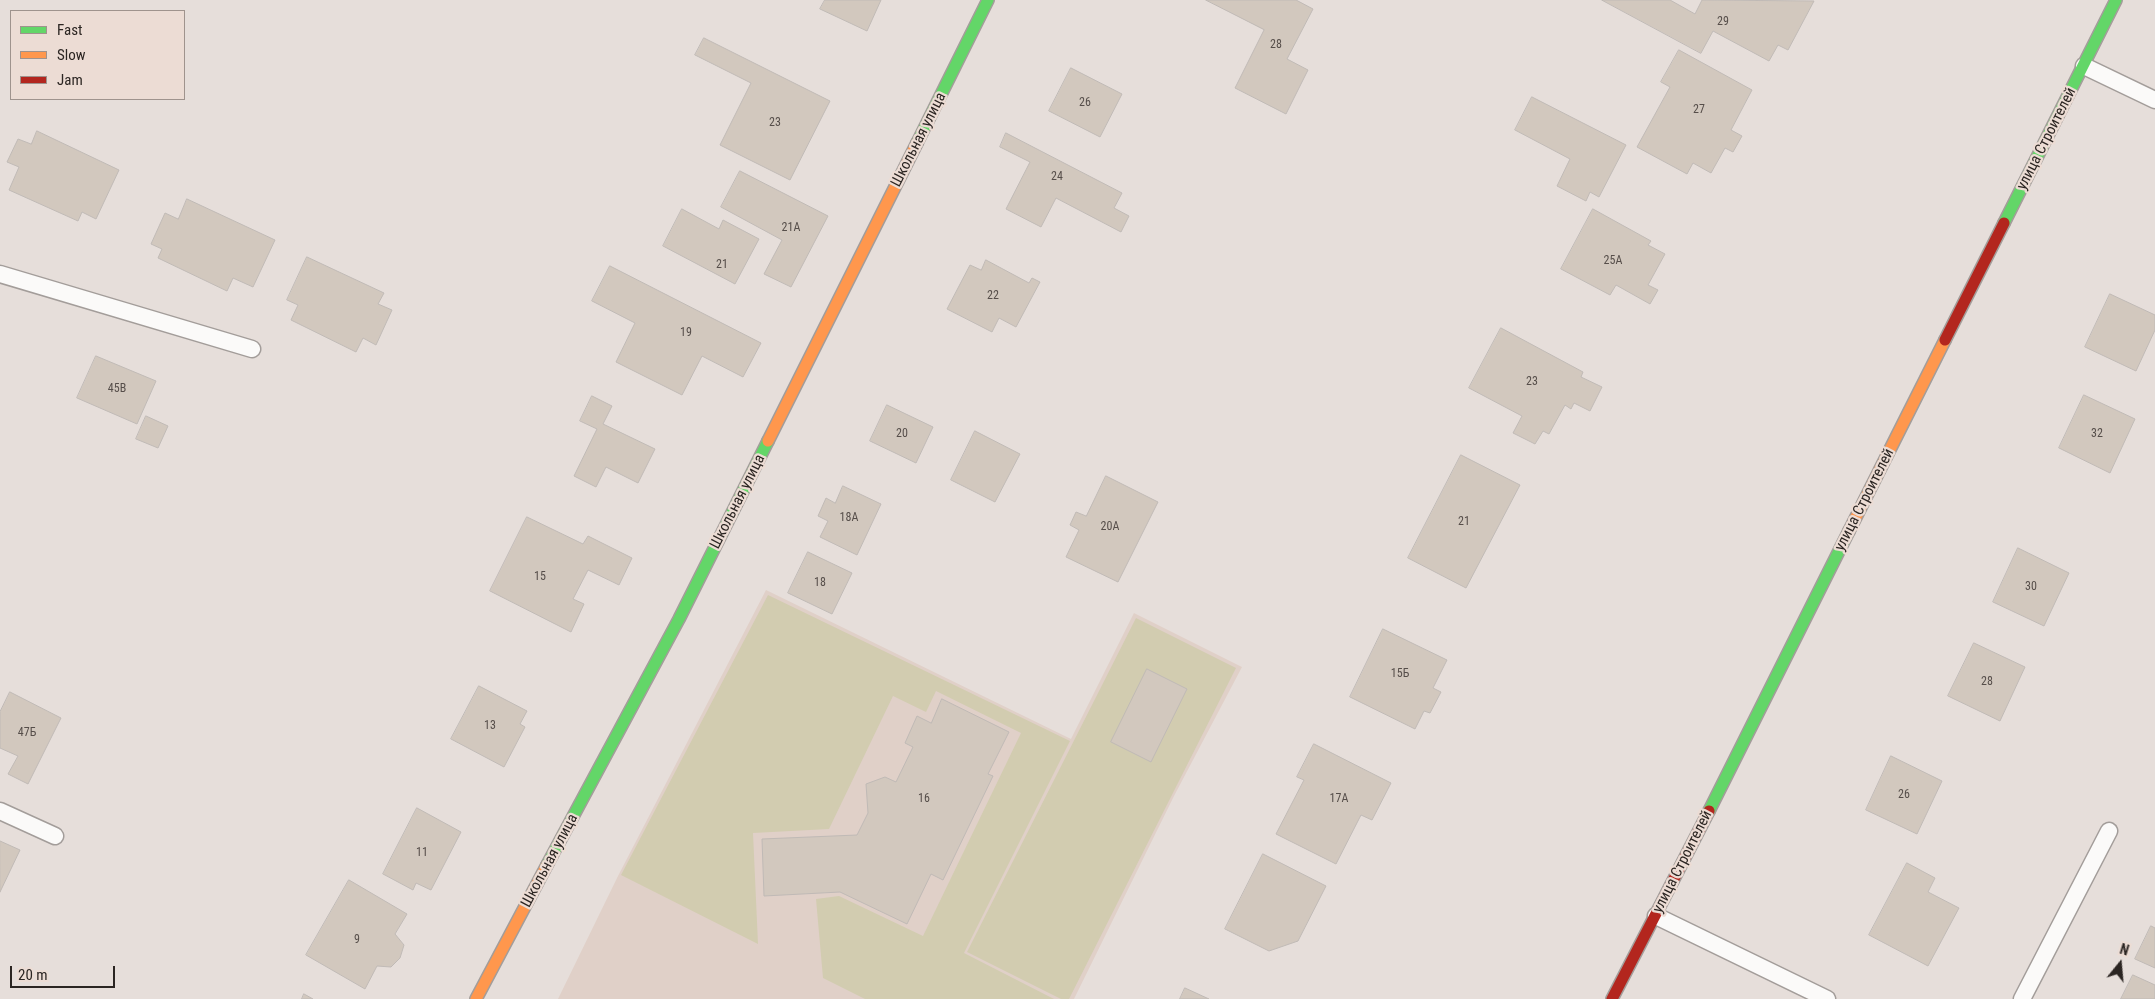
<!DOCTYPE html>
<meta charset="utf-8">
<style>
body{margin:0}
#map{position:relative;width:2155px;height:999px;overflow:hidden;background:#e6deda;font-family:"Roboto Condensed",sans-serif}
canvas{display:block}
.legend{position:absolute;left:10px;top:10px;width:175px;height:90px;box-sizing:border-box;background:#ecdcd4;border:1px solid #9f938d;margin:0;padding:6px 9px;list-style:none;font-size:15px;color:#2b2522}
.legend li{display:flex;align-items:center;gap:10px;height:25px}
.legend b{width:25px;border:1px solid #9f938d}
.north{position:absolute;left:2095px;top:939px;width:50px;height:50px;-webkit-text-stroke:4px #ecdcd4;paint-order:stroke;rotate:17deg;font-size:14px;font-weight:700;line-height:20px;text-align:center;color:#2b2522}
.north::after{content:'';display:block;margin:auto;width:18px;height:22px;background:#2b2522;clip-path:polygon(50% 0,100% 100%,50% 72%,0 100%)}
.scale{position:absolute;left:10px;top:966px;width:105px;height:22px;box-sizing:border-box;border:2px solid #2b2522;border-top:0;padding-left:6px;font-size:15px;line-height:18px;white-space:nowrap;color:#2b2522;-webkit-text-stroke:4px #ecdcd4;paint-order:stroke}
</style>
<div id="map">
<canvas width="2155" height="999"></canvas>
<ul class="legend">
<li><b style="height:6px;background:#63d668"></b>Fast</li>
<li><b style="height:6px;background:#ff974d"></b>Slow</li>
<li><b style="height:6px;background:#b3261e"></b>Jam</li>
</ul>
<div class="north">N</div>
<div class="scale">20 m</div>
</div>
<script>
const ctx = document.querySelector('canvas').getContext('2d');
ctx.lineJoin = 'round';
function paint(path, color) { ctx.fillStyle = color; ctx.fill(path, 'evenodd'); }
function strokePath(path, color, width, dash) { ctx.strokeStyle = color; ctx.lineWidth = width; ctx.lineCap = dash ? 'butt' : 'round'; ctx.setLineDash(dash || []); ctx.stroke(path); }
function write(font, color, halo, rows, align = 'center') {
  ctx.font = font + ' "Roboto Condensed",sans-serif'; ctx.lineWidth = 4.5; ctx.setLineDash([]); ctx.textBaseline = 'middle'; ctx.strokeStyle = halo; ctx.fillStyle = color; for (const [text, x, y, turn = 0] of rows) {
    ctx.save(); ctx.translate(x, y); ctx.rotate((+turn || 0) * Math.PI / 180); ctx.textAlign = isNaN(turn) ? turn : align; if (halo) ctx.strokeText(text, 0, 0); ctx.fillText(text, 0, 0); ctx.restore();
  }
}
const built = new Path2D(`
 M766,590L1071,739L1134,613L1242,667L1174,796L1074,999H558L618,876Z`);
const green = new Path2D(`
 M768,595L1070,741L964,953L1054,999H865L823,978L816,899L839,896L923,936L1021,733L936,691L926,712L893,696L829,829L753,833L758,944L621,875Z
 M1136,618L1236,668L1069,999H1061L967,952Z`);
const building = new Path2D(`
 M825,0H881L867,31L820,9Z
 M1206,0H1296L1313,9L1287,59L1308,70L1286,114L1235,88L1264,30Z
 M1602,0H1670L1695,14L1702,0L1814,1L1788,50L1778,45L1769,61L1713,31L1701,53Z
 M704,38L830,101L790,180L720,145L751,83L695,55Z
 M1679,50L1752,90L1731,130L1742,136L1733,152L1725,148L1711,173L1693,163L1687,174L1637,147L1670,87L1661,82Z
 M1071,68L1122,94L1100,137L1049,111Z
 M1532,97L1626,145L1599,197L1590,192L1586,201L1557,186L1570,159L1515,130Z
 M37,131L119,170L96,219L82,212L78,221L9,190L19,167L7,162L18,139L31,144Z
 M1006,133L1122,193L1114,208L1129,216L1121,232L1056,198L1041,227L1006,209L1030,162L1000,147Z
 M740,171L828,216L791,287L764,274L782,240L721,207Z
 M187,199L275,240L253,287L233,278L227,291L158,258L162,249L151,244L165,213L178,219Z
 M682,209L719,229L723,220L759,239L735,284L663,246Z
 M1593,209L1651,241L1648,245L1665,254L1648,285L1658,290L1650,304L1616,285L1610,295L1561,269Z
 M307,257L384,293L378,304L392,310L376,345L363,338L356,352L291,320L298,305L287,300Z
 M986,260L1029,283L1032,278L1040,282L1016,327L999,318L992,332L947,309L970,265L981,270Z
 M610,266L761,343L743,377L702,356L682,395L616,362L635,323L592,301Z
 M2110,294L2155,315V330L2136,371L2085,347Z
 M1501,328L1583,372L1581,377L1602,387L1590,411L1574,403L1571,409L1565,405L1549,434L1543,431L1535,444L1513,433L1522,416L1469,388Z
 M96,356L156,381L137,424L77,398Z
 M2084,395L2135,419L2110,473L2059,448Z
 M592,396L612,406L603,424L655,449L638,483L606,467L596,487L574,476L597,429L580,421Z
 M887,405L933,427L916,463L870,441Z
 M146,416L168,426L158,448L136,439Z
 M975,431L1020,454L995,502L951,480Z
 M1461,455L1520,485L1466,588L1408,558Z
 M1106,476L1158,502L1118,582L1066,557L1079,530L1070,525L1076,512L1086,516Z
 M843,486L881,504L857,555L820,537L828,521L818,516L826,498L835,503Z
 M527,517L583,544L588,536L632,558L619,585L588,570L573,599L584,604L571,632L490,591Z
 M2018,548L2069,573L2044,626L1993,602Z
 M808,552L852,573L832,614L788,593Z
 M1383,629L1447,660L1433,688L1441,692L1430,713L1424,711L1415,729L1350,697Z
 M1974,643L2025,667L2000,721L1948,696Z
 M1147,669L1187,689L1151,762L1111,742Z
 M479,686L527,711L520,724L525,727L504,767L451,739Z
 M10,692L61,718L28,784L8,774L18,756L0,748V712Z
 M942,699L1009,732L988,774L993,776L943,880L931,874L907,924L840,892L764,896L762,839L857,835L868,813L866,784L885,777L896,782L913,747L905,743L917,716L931,723Z
 M1314,744L1391,783L1372,820L1361,815L1336,864L1276,834L1304,780L1297,777Z
 M1891,756L1942,781L1917,834L1866,810Z
 M417,808L461,832L431,890L416,883L413,890L383,874Z
 M0,841L20,850L0,892Z
 M1263,854L1326,886L1298,941L1269,951L1225,929Z
 M1907,863L1935,878L1928,892L1959,908L1928,966L1869,935Z
 M349,880L407,914L395,934L404,945L400,958L391,967L377,966L365,989L306,955Z
 M2151,926L2155,928V968L2135,959Z
 M2133,975L2155,985V999H2121Z
 M1185,988L1209,999H1180Z
 M304,994L313,999H302Z`);
const lane = new Path2D(`
 M2084,66L2155,100
 M0,274L252,349
 M0,811L55,836
 M1656,916L1827,999
 M2022,999L2109,831`);
const fast = new Path2D(`
 M917,143L988,0
 M2004,223L2116,0
 M1709,811L1849,531
 M547,865L679,619L768,441`);
const slow = new Path2D(`
 M768,441L917,143
 M1849,531L1945,340
 M476,999L547,865`);
const jam = new Path2D(`
 M1945,340L2004,223
 M1612,999L1709,811`);
const numberNames = [
 ["29",1723,22],
 ["28",1276,45],
 ["26",1085,103],
 ["27",1699,110],
 ["23",775,123],
 ["24",1057,177],
 ["21А",791,228],
 ["25А",1613,261],
 ["21",722,265],
 ["22",993,296],
 ["19",686,333],
 ["23",1532,382],
 ["45В",117,389],
 ["20",902,434],
 ["32",2097,434],
 ["18А",849,518],
 ["21",1464,522],
 ["20А",1110,527],
 ["15",540,577],
 ["18",820,583],
 ["30",2031,587],
 ["15Б",1400,674],
 ["28",1987,682],
 ["13",490,726],
 ["47Б",27,733],
 ["26",1904,795],
 ["16",924,799],
 ["17А",1339,799],
 ["11",422,853],
 ["9",357,940]
];
const streetNames = [
 ["улица Строителей",2047,139,-63],
 ["Школьная улица",919,140,-63],
 ["улица Строителей",1865,500,-63],
 ["Школьная улица",738,502,-63],
 ["Школьная улица",550,861,-62],
 ["улица Строителей",1683,862,-63]
];
paint(built, '#e0d0c8');
paint(green, '#d2ccb0');
paint(building, '#d2c8be');
strokePath(building, '#c0bab6', 1);
strokePath(lane, '#a39d9a', 19);
strokePath(fast, '#a39d9a', 14);
strokePath(slow, '#a39d9a', 14);
strokePath(jam, '#a39d9a', 14);
strokePath(lane, '#fbfaf9', 16);
strokePath(fast, '#63d668', 11);
strokePath(slow, '#ff974d', 11);
strokePath(jam, '#b3261e', 11);
write('12px', '#564e4a', null, numberNames);
write('15px', '#2b2522', '#ecdcd4', streetNames);
</script>
